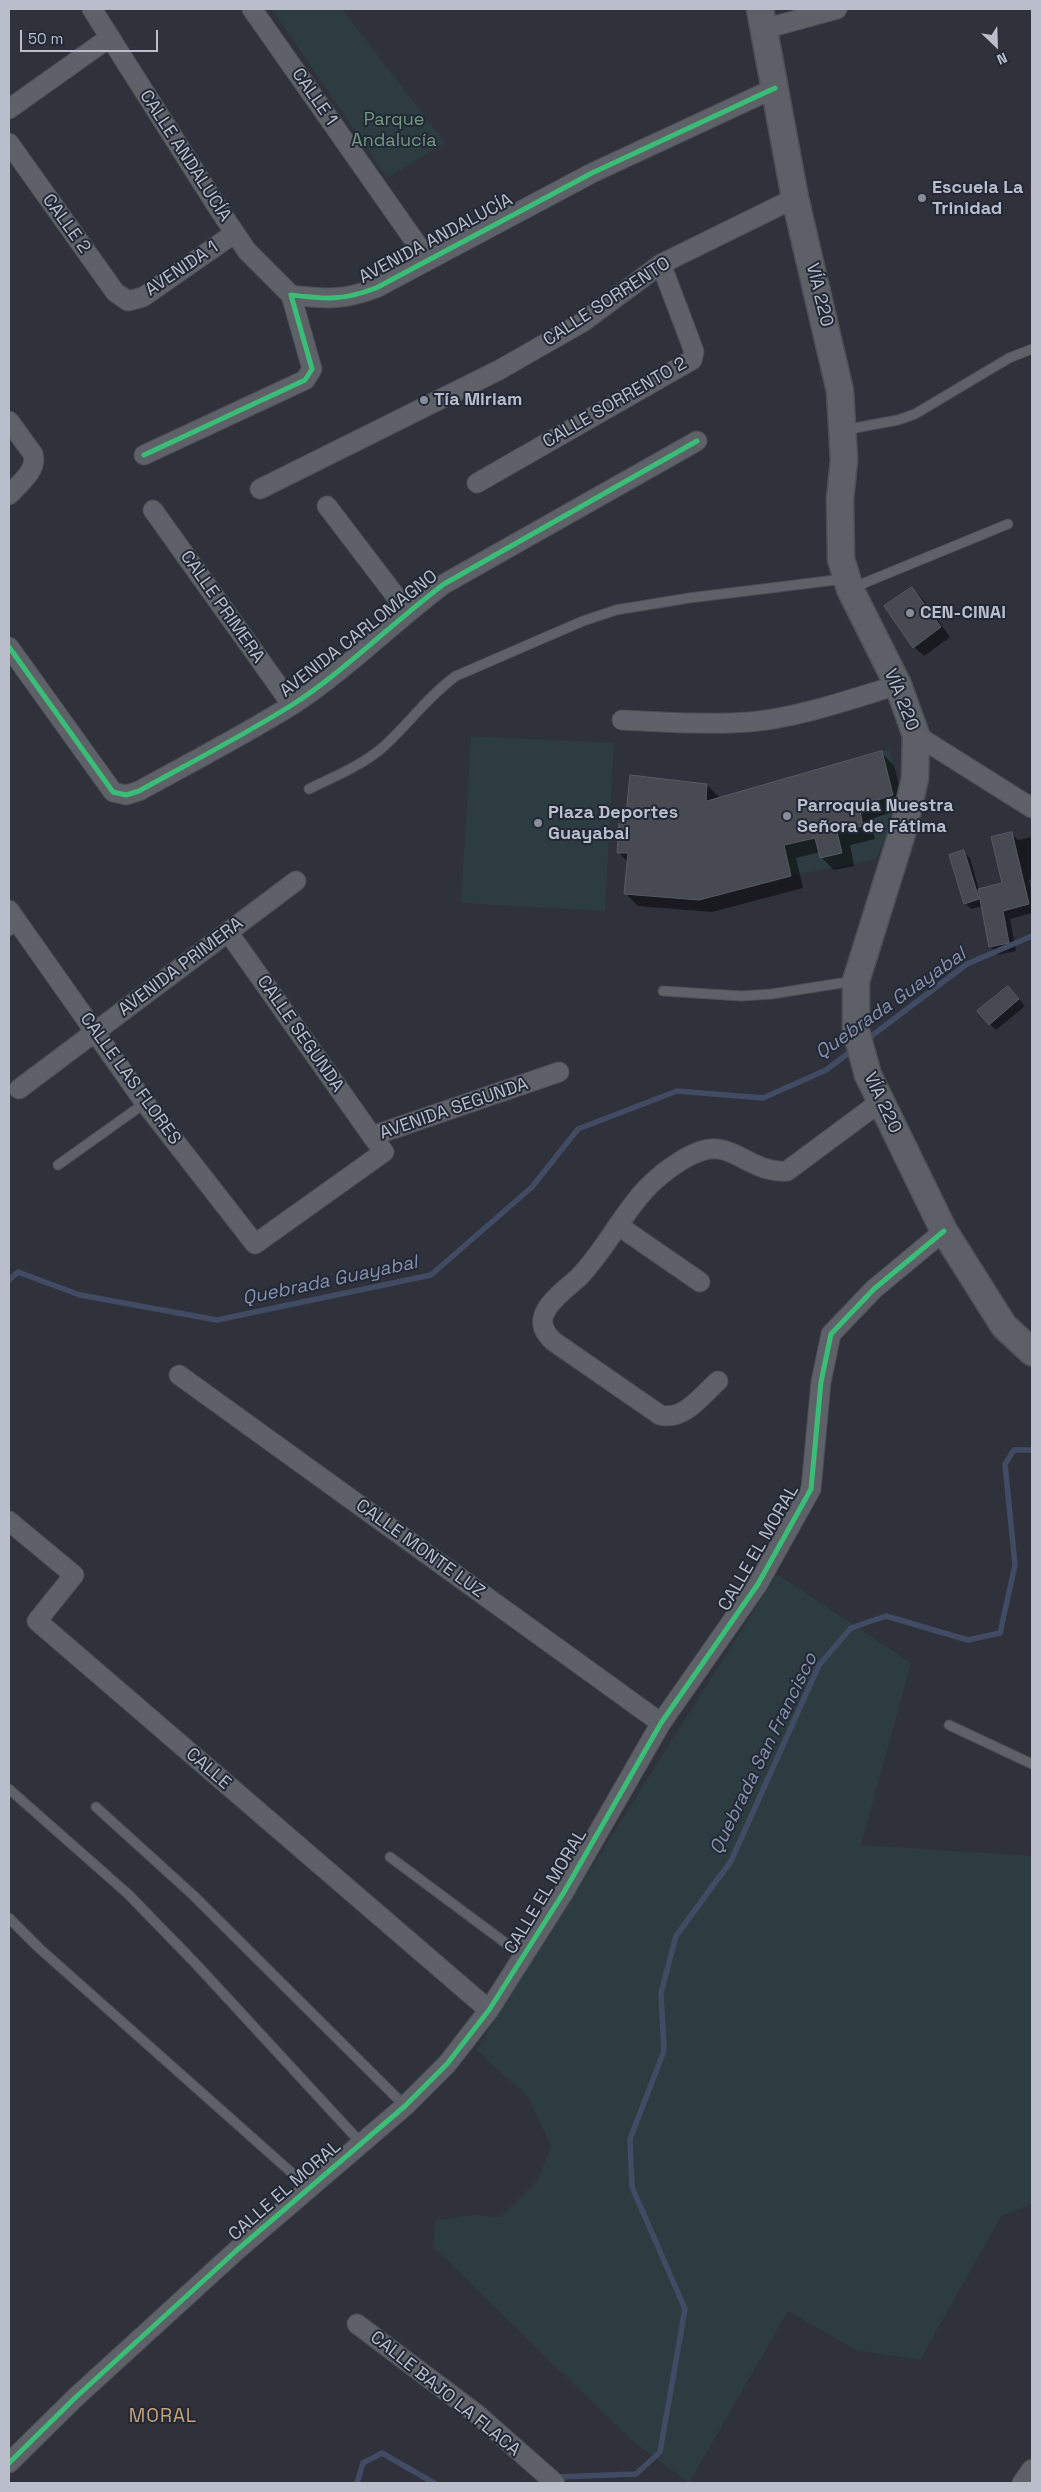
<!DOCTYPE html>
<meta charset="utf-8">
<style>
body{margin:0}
#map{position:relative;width:1041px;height:2492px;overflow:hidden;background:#2f323a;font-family:"Space Grotesk",sans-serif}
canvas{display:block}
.frame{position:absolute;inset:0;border:10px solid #babeca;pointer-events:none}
.north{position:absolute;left:971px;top:20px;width:50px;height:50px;-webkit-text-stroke:4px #222835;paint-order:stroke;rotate:156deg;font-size:14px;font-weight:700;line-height:20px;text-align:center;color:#babeca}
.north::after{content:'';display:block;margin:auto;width:18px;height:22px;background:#babeca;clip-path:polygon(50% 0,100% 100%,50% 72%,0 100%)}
.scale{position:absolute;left:20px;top:30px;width:138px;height:22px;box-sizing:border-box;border:2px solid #babeca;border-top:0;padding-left:6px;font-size:15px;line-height:18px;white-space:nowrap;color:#babeca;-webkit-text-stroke:4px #222835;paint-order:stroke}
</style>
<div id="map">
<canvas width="1041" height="2492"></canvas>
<div class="frame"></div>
<div class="north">N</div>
<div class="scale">50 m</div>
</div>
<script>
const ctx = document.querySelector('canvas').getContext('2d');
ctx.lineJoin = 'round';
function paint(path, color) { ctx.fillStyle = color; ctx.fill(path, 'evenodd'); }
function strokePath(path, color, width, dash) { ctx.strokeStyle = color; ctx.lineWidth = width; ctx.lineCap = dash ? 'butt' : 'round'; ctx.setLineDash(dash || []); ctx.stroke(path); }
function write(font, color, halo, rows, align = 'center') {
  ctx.font = font + ' "Space Grotesk",sans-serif'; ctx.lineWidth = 4; ctx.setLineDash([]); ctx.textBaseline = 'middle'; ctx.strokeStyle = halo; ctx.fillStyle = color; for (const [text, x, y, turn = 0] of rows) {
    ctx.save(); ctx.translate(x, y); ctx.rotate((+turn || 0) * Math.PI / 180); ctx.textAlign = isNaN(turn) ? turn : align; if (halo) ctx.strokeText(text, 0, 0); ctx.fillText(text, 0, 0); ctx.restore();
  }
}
const green = new Path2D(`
 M272,9H342L445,143L387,178Z
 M471,736L614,743L605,911L461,903Z
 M889,749L902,796V805L876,859L791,876L784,845L815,838L820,858L842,853L837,832L862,826L859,806L882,751Z
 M777,1574L911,1663L861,1845L1032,1856V2204L1001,2216L920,2360L856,2350L788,2311L689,2483L631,2440L433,2247L435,2220L475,2215L501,2217L538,2180L551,2146L528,2097L476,2050Z`);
const shadow = new Path2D(`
 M912,588L922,598L950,637L924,656L914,647Z
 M882,753L894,766L905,808L871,819L875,839L850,845L854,866L834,870L821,857L820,852L796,858L803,888L712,912L638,906L625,893L628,862L618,852L626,825L707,785L720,798Z
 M1011,833L1018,840L1032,837V879L1029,880L1032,894V913L1010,919L1016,951L998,955L990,946L982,906L971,909L965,903L964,852L970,858L979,890L1004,883Z
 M1014,993L1025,1006L996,1030L990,1024Z`);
const stream = new Path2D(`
 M866,1040L967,964L1032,936
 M9,1280L18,1272L80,1295L217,1320L431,1275L532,1187L578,1129L677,1091L763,1098L826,1070L854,1049
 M555,2477L636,2474L660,2452L685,2309L632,2187L630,2139L664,2051L661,1993L676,1936L731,1861L819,1665L851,1628L886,1616L968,1640L1000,1633L1015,1565L1005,1464L1014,1450H1032
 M357,2483L363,2463L382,2453L434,2483`);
const building = new Path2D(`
 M912,587L941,627L913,648L884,606Z
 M882,751L893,795L859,806L863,826L837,832L842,853L820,858L815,838L784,845L791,876L699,900L624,894L628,853H617L619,823L625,824L630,775L707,784L706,801Z
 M1012,832L1029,904L1003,911L1009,943L989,947L978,889L1002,883L991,837Z
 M964,850L979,899L964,904L949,855Z
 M1008,986L1019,999L989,1025L977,1011Z`);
const service = new Path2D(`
 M844,430L898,420L915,414L1009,358L1032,349
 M852,588L1008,524
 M309,789C333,777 361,766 382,748C408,725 428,696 456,676L583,621L616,610L689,598L844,579
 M9,931L19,924
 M663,991L741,996L772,994L854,981
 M58,1165L145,1103
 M949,1725L1032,1764
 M9,1789L128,1894L196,1964L361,2143
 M96,1807L193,1895L405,2106
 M390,1857L523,1956
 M9,1918L39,1948L310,2189`);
const minor = new Path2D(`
 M92,9L218,208L247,251L291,295
 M252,9L428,260
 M764,29L837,9
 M9,109L109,38
 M9,143L115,292L128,301L143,297L235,233
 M9,421L33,454C38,470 19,484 9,495
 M144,455L305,380L312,369L291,295C326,299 342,301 376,288L592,173L775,88
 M477,483L692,360L694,352L692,346L661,264
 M260,489L499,370L583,322L661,264L795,198
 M327,506L407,611
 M153,510L292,705
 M9,647L113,792L126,795L139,791C190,763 242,736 292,705C346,670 392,623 444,584L697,441
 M622,720C665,722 707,725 749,722C798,718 851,699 898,685
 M916,735L1032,808
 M9,910L145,1103L255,1244L384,1152L372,1136L559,1072
 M228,932L372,1136
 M19,1089L296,881
 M619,1226L700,1282
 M179,1375L661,1723
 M718,1381C701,1396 684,1421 660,1415L553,1341C547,1335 541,1328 543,1318C546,1303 567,1288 578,1278C604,1252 620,1217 645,1190C659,1175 681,1158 701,1151C732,1140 751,1174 787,1171L880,1102
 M9,1521L74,1575L37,1621L489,2010
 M357,2324L478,2415L555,2483
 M9,2463L76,2397L237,2250L405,2106L447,2064L489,2010L564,1892L661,1723L758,1584L811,1489L821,1382L831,1334L874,1289L944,1231
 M1022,2483L1032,2469`);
const secondary = new Path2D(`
 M760,9L795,198L840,391L844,460L840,499L841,559L850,589L898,685L916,735L915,778L904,827L856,981V1031L868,1075L944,1231L1004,1326L1032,1352`);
const cycleway = new Path2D(`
 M144,455L305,380L312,369L291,295C326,299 342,301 376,288L592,173L775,88
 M9,647L113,792L126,795L139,791C190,763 242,736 292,705C346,670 392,623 444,584L697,441
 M9,2463L76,2397L237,2250L405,2106L447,2064L489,2010L564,1892L661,1723L758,1584L811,1489L821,1382L831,1334L874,1289L944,1231`);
const markers = [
 [922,198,5,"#898d98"],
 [424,400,5,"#898d98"],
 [910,613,5,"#898d98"],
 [787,816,5,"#898d98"],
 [538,823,5,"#898d98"]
];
const streetNames = [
 ["CALLE 1",314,97,55],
 ["CALLE ANDALUCÍA",185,156,57],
 ["CALLE 2",66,224,54],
 ["AVENIDA ANDALUCÍA",436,239,-28],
 ["AVENIDA 1",182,269,-34],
 ["VÍA 220",819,295,76],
 ["CALLE SORRENTO",607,302,-33],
 ["CALLE SORRENTO 2",615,403,-30],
 ["CALLE PRIMERA",222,607,55],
 ["AVENIDA CARLOMAGNO",359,634,-38],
 ["VÍA 220",901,700,68],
 ["AVENIDA PRIMERA",181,967,-37],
 ["CALLE SEGUNDA",300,1034,55],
 ["CALLE LAS FLORES",130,1079,54],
 ["VÍA 220",882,1103,65],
 ["AVENIDA SEGUNDA",454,1109,-19],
 ["CALLE EL MORAL",759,1548,-60],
 ["CALLE MONTE LUZ",420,1549,36],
 ["CALLE",208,1769,41],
 ["CALLE EL MORAL",546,1892,-59],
 ["CALLE EL MORAL",285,2191,-41],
 ["CALLE BAJO LA FLACA",445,2394,39]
];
const parkNames = [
 ["Parque",394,120],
 ["Andalucía",394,141]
];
const poiNames = [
 ["Escuela La",932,188],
 ["Trinidad",932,209],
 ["Tía Miriam",434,400],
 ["CEN-CINAI",920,613],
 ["Parroquia Nuestra",797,806],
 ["Señora de Fátima",797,827],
 ["Plaza Deportes",548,813],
 ["Guayabal",548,834]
];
const waterNames = [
 ["Quebrada Guayabal",891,1004,-35],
 ["Quebrada Guayabal",330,1281,-12],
 ["Quebrada San Francisco",764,1754,-64]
];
const neighbourhoodNames = [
 ["MORAL",163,2417]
];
paint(green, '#2d3c40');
paint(shadow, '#0007');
strokePath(stream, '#414c64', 5.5);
paint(building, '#474a51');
strokePath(building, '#575a62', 1);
strokePath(service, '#4c4f55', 11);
strokePath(minor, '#4c4f55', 21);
strokePath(secondary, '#4c4f55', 29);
strokePath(service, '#5e6168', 9);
strokePath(minor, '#5e6168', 19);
strokePath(secondary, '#5d6067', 26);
strokePath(cycleway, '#3abd76', 5);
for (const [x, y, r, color] of markers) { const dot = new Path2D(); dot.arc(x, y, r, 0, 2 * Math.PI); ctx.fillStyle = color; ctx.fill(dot); strokePath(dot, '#222835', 2); }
write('18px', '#babeca', '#222835', streetNames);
write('18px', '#749880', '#222835', parkNames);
write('bold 18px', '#babeca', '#222835', poiNames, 'left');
write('italic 19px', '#8692ad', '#222835', waterNames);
ctx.letterSpacing = '1px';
write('19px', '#caa375', '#222835', neighbourhoodNames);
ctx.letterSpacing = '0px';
</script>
